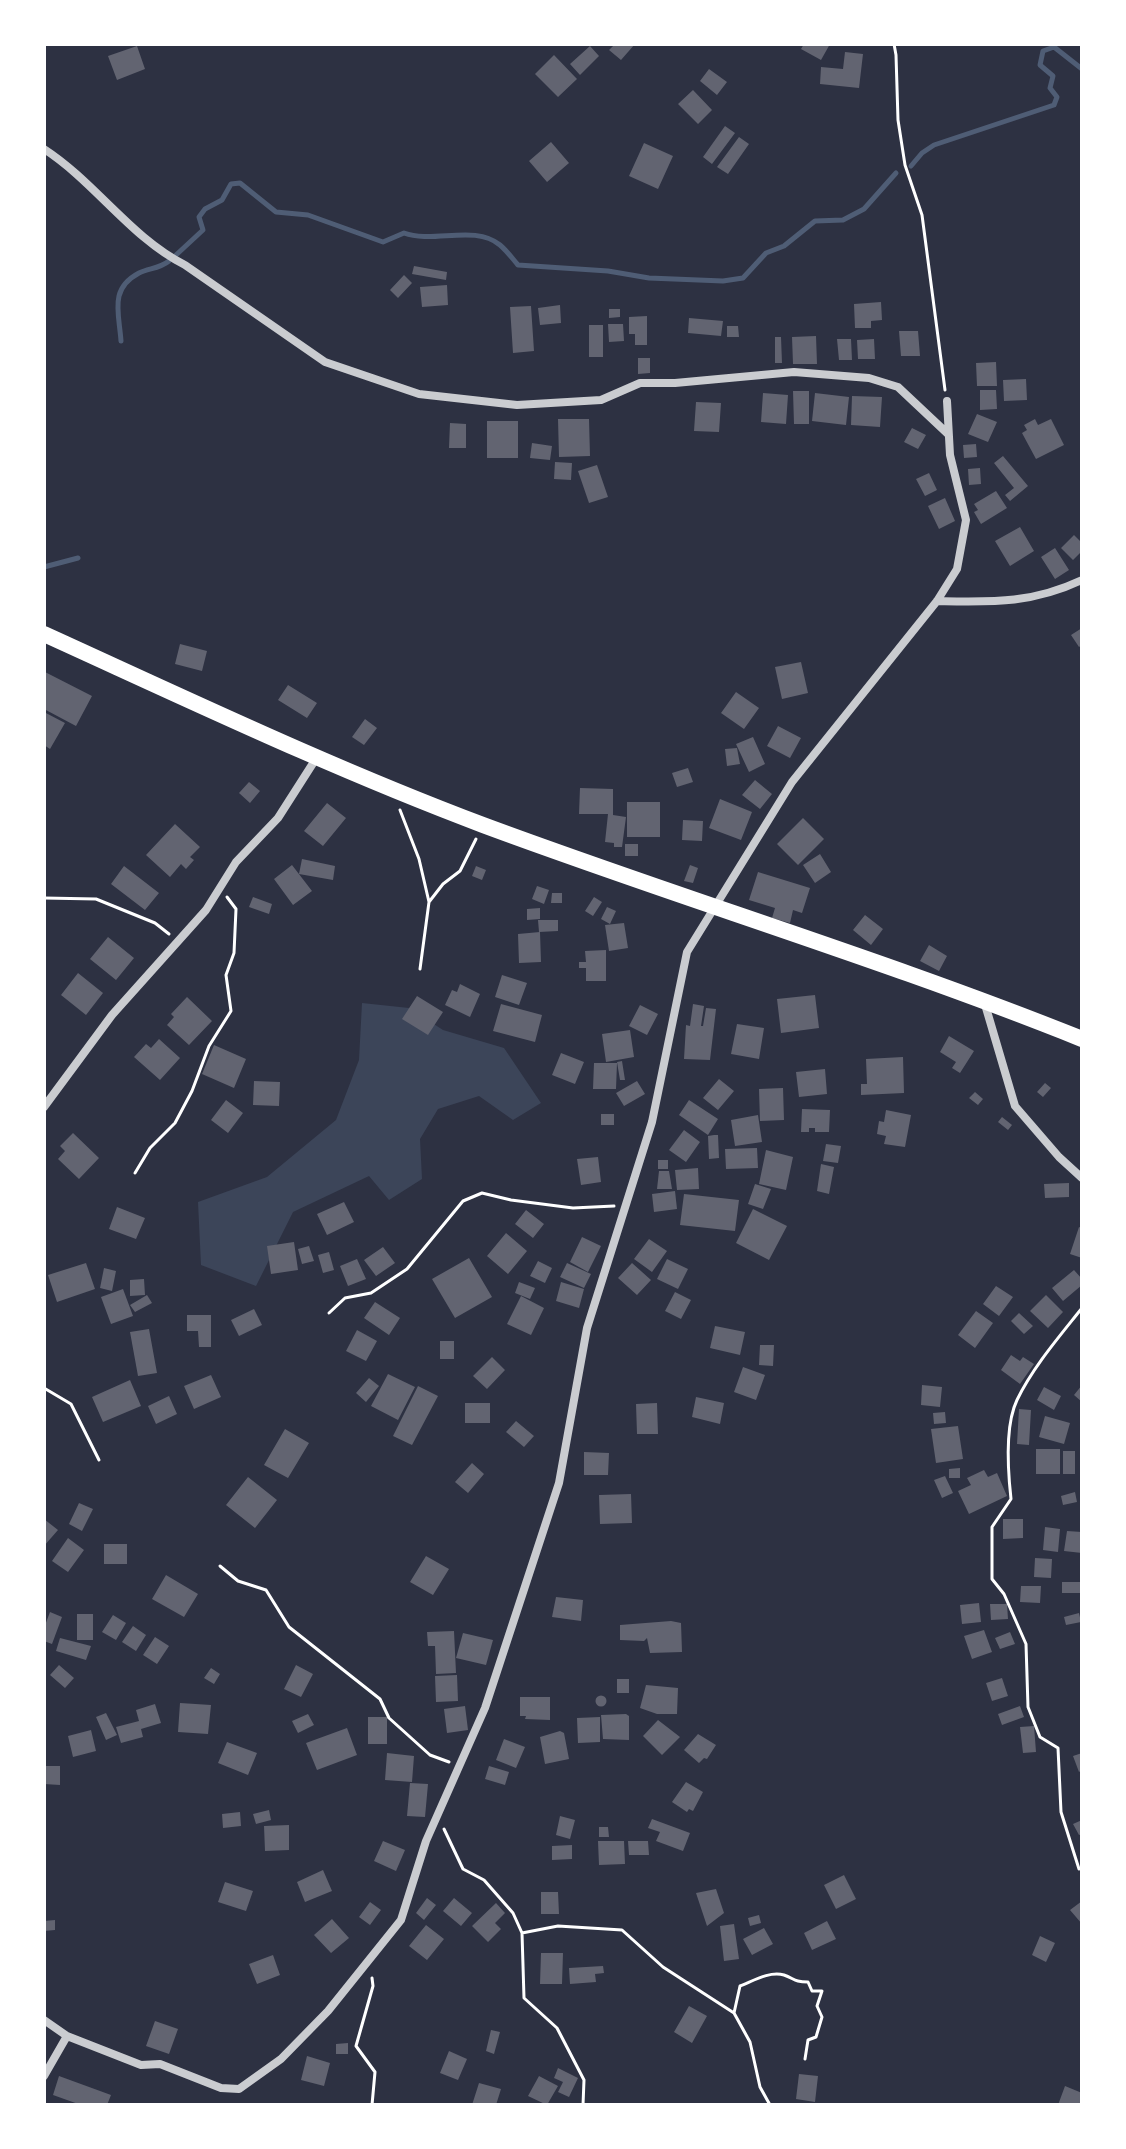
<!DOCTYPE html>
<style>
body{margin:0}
#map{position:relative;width:1126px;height:2149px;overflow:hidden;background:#2d3142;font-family:Bitter,serif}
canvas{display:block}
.frame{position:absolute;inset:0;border:46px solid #fff;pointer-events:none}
</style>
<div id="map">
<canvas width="1126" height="2149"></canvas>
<div class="frame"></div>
</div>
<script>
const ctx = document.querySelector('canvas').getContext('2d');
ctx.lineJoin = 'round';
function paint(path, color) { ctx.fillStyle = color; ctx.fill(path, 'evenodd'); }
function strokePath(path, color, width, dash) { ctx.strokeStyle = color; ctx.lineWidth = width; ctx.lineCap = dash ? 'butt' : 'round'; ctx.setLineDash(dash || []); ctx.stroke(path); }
const green = new Path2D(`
 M362,1003L409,1008L443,1030L504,1048L541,1103L513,1120L479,1096L438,1109L420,1139L422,1179L389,1200L369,1176L293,1212L256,1286L201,1265L198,1202L267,1177L336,1120L359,1060Z`);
const stream = new Path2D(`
 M911,166L922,153L934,145L1054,105L1057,97L1050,88L1053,76L1040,65L1043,51L1054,47L1082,69
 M176,255L203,230L199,217L205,209L222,200L231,184L240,183L276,212L308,215L383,242L404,233C433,244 475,224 500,245C507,251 512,258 518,265L608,271L649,278L723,281L743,278L766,253L784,246L815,221L843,220L864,209L896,173
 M121,341C119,312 109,289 139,273C149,268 159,269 169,261
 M44,567L78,558`);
const building = new Path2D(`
 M615,44H635L621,60L609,50Z
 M804,44H830L821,60L801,49Z
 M137,46L145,69L117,80L108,56Z
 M590,46L599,56L580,75L570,64Z
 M845,52L863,54L859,88L820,84L821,67L843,69Z
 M554,55L577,79L558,97L535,74Z
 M709,69L727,82L717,95L700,81Z
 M693,90L712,110L698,124L678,104Z
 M725,126L735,133L712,164L703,157Z
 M739,137L749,144L728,174L717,167Z
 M551,142L569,163L547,182L529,161Z
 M644,143L673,156L658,189L629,176Z
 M414,266L447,272L446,280L412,274Z
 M404,275L412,283L398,298L390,290Z
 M447,285L448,305L422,307L420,287Z
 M881,302L882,320L871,321V328H855L854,304Z
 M560,305L561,323L540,325L538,308Z
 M531,306L534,351L513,353L510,307Z
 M609,309H620V317L609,318Z
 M647,316V345H635V334H629V317Z
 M689,318L723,321L721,336L688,333Z
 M608,324H623L624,341L609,342Z
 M589,325H603V357H589Z
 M727,326H738L739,337H727Z
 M899,331H918L920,356H901Z
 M816,336L817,364H793L792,337Z
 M775,337H781L782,363H775Z
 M837,339H851L852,360H839Z
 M874,339L875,359H858L857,340Z
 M638,358H650V373L638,374Z
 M996,362L997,386H977L976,363Z
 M1026,379L1027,400L1004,401L1003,380Z
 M980,390H996L997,409L980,410Z
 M793,391H809V424H794Z
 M763,393L788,395L786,424L761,422Z
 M815,393L849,397L846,425L812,421Z
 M852,396L882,397L880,427L851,425Z
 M696,402L721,403L719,432L694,431Z
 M977,414L997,422L988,442L968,434Z
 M558,419H589L590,456L559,457Z
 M1035,419L1038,425L1051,419L1064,445L1036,459L1022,433L1027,430L1024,425Z
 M487,421H518V458H487Z
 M450,423L466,424V448H449Z
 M912,428L926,435L918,449L904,442Z
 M532,443L552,446L550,460L530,458Z
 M976,444L977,457L964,458L963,445Z
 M1003,456L1028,486L1010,501L1005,495L1014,488L994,463Z
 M555,462L572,463L571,480L554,479Z
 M597,465L608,497L589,503L578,471Z
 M980,468L981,484L969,485L968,469Z
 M929,473L937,490L925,496L916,479Z
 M996,491L1007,508L981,524L974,512L978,510L974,504Z
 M945,498L955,521L939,529L928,506Z
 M1020,527L1034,551L1010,566L995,541Z
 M1074,535L1082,543V551L1073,560L1061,548Z
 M1055,548L1069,570L1055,579L1041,557Z
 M1082,628V645L1079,647L1071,635Z
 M180,644L207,651L202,671L175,664Z
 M801,662L808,693L782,699L775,667Z
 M45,672L92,696L76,726L44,709Z
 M288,685L317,703L307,718L278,700Z
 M736,692L759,708L744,729L721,713Z
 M44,712L65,723L50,749L44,745Z
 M365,719L377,728L364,745L352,737Z
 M778,726L801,738L790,758L767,746Z
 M753,737L765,764L749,772L736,744Z
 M737,748L740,764L727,766L725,749Z
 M688,768L693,782L677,787L672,773Z
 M755,780L772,794L760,809L742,795Z
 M249,782L260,791L250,803L239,793Z
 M580,788L613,789V815L626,817L622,847H614V843L605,842L608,814H579Z
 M720,799L752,812L741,840L709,828Z
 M627,802H660V837H627Z
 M327,803L346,818L323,846L304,831Z
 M803,818L824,839L798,865L777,844Z
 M683,820L703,821L702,841L682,840Z
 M175,824L200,847L190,857L194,860L186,869L181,864L170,877L146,855Z
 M625,844H638V856H625Z
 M820,854L831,872L815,883L803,865Z
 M302,859L335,866L333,880L299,874Z
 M292,865L312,891L293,905L274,879Z
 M690,865L698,868L693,883L684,881Z
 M124,866L159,893L145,910L111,884Z
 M476,866L486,870L482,880L472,876Z
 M758,872L810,888L802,913L793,910L790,923L772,918L775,908L749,900Z
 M537,886L549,890L544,904L532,899Z
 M552,893H562V903H551Z
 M253,897L272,904L269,914L249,907Z
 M594,897L602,902L593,916L585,911Z
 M607,907L616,911L610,924L601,919Z
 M540,908V919L527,920V909Z
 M865,915L883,929L871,945L853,930Z
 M538,920H558V931L539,932Z
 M624,923L628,948L609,951L605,925Z
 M540,932L541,962L519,963L518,934Z
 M108,937L134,958L116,980L90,959Z
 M929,945L947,956L939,971L920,961Z
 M606,950V981H586V968H579V962H586L585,951Z
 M78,973L103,993L86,1015L61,995Z
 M502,975L527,983L519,1005L495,997Z
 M460,984L480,994L470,1017L445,1005L452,990L457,992Z
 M815,995L819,1028L781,1033L777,999Z
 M417,996L443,1012L428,1035L402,1019Z
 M187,997L212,1021L189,1045L167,1025L174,1017L171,1014Z
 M501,1004L542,1015L535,1042L493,1031Z
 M693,1004L704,1006L701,1026H703L706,1008L716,1009L710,1060L684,1059L686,1025L690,1026Z
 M640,1005L658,1014L647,1035L629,1026Z
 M737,1024L764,1028L759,1059L731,1054Z
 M630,1030L634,1057L606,1062L602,1034Z
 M949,1036L974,1051L960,1073L952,1068L956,1062L940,1052Z
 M159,1039L180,1058L160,1080L134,1057L146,1044L151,1048Z
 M214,1045L246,1059L234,1088L202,1074Z
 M561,1053L584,1062L575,1084L552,1075Z
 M903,1057L904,1093L861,1095V1084H867L866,1059Z
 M622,1061L625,1080H620L617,1062Z
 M594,1063H617L616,1089H593Z
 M825,1069L827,1094L799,1097L796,1072Z
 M719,1079L734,1091L718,1110L703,1098Z
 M254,1081L280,1082L279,1106L253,1105Z
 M637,1081L645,1094L624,1106L616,1093Z
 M1045,1083L1051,1088L1043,1097L1037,1092Z
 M783,1088L784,1120L760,1121L759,1089Z
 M975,1092L983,1099L978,1105L969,1098Z
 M226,1100L243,1113L228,1133L211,1120Z
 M689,1100L718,1119L708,1135L679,1115Z
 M802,1109L830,1110L829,1132H815V1128H809V1132H801Z
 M886,1110L911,1115L905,1147L884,1144L886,1136L877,1134L879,1121L884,1122Z
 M601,1114H614V1125H601Z
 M758,1115L762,1142L735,1146L731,1120Z
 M1002,1117L1012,1125L1008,1130L998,1122Z
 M684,1130L700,1142L686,1162L669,1150Z
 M73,1133L99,1158L79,1179L58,1159L65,1151L60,1146Z
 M714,1135H718L719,1158L709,1159L708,1136Z
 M826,1144L841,1146L838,1163L823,1161Z
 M757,1148L758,1168L726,1169L725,1149Z
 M766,1150L793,1157L786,1190L759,1184Z
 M598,1157L601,1182L581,1185L577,1159Z
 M658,1160H668V1169H658Z
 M821,1164L834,1167L829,1194L817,1191Z
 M698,1168L699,1189L677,1190L675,1170Z
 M659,1171H669L672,1189H657Z
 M1069,1183V1197L1045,1198L1044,1184Z
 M755,1184L771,1189L763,1209L748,1204Z
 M675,1191L677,1209L654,1212L652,1194Z
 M684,1194L739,1200L735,1231L680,1225Z
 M344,1202L354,1222L327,1235L317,1214Z
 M117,1207L145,1218L136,1239L109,1229Z
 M753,1209L787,1226L769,1260L736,1243Z
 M526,1210L544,1224L533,1238L515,1224Z
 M1079,1227L1082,1228V1258L1070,1254Z
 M506,1233L527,1251L508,1274L487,1256Z
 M582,1237L601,1246L588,1272L570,1262Z
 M649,1239L667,1251L652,1272L634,1259Z
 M294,1242L298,1270L271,1274L267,1246Z
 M309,1246L314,1261L302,1264L298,1249Z
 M383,1247L395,1263L376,1276L364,1260Z
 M329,1252L334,1270L323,1273L318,1255Z
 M469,1258L492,1297L455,1318L432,1279Z
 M357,1259L366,1279L348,1286L340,1266Z
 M667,1259L688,1269L678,1289L657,1279Z
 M538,1261L552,1268L545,1283L530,1276Z
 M86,1263L95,1289L57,1302L48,1275Z
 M567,1263L591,1274L584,1288L560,1277Z
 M632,1263L651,1280L637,1295L618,1278Z
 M104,1268L116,1271L112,1291L100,1288Z
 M1074,1270L1082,1279V1285L1063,1301L1052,1288Z
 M144,1279L145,1295L130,1296V1280Z
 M519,1282L535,1288L530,1299L515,1293Z
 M561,1282L584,1289L579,1308L556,1301Z
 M996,1286L1013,1297L999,1316L983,1304Z
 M123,1289L133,1316L111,1324L101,1297Z
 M675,1292L691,1300L681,1319L665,1311Z
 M147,1295L152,1303L135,1312L130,1305Z
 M1046,1295L1063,1312L1048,1328L1030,1311Z
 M521,1296L544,1308L531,1335L507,1324Z
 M375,1302L400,1318L389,1335L364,1318Z
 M254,1309L262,1325L239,1336L231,1320Z
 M976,1311L993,1323L975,1348L958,1335Z
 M1019,1313L1033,1326L1024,1334L1011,1321Z
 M187,1315H211V1347H199L198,1331H187Z
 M715,1326L745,1332L740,1355L710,1348Z
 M149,1329L157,1373L138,1376L130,1332Z
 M357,1330L377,1341L366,1361L346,1351Z
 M440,1341H454V1359H440Z
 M760,1345H774L773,1366L759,1365Z
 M1011,1355L1020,1361L1023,1357L1034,1364L1020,1384L1001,1370Z
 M492,1357L505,1370L487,1389L473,1376Z
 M743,1367L765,1375L756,1400L734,1392Z
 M388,1374L415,1387L398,1420L371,1406Z
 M211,1375L221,1397L194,1409L184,1386Z
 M369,1378L379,1386L366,1402L356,1393Z
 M130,1380L141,1406L103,1422L92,1397Z
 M922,1385L942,1387L940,1407L921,1405Z
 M1082,1385V1402L1074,1395Z
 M418,1386L438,1396L412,1445L393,1436Z
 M1044,1387L1061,1396L1054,1410L1037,1400Z
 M169,1396L177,1414L156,1424L148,1406Z
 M696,1397L724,1403L720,1424L692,1417Z
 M465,1403H490V1423H465Z
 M657,1403L658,1434H637L636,1404Z
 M1019,1409L1031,1410L1029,1445L1017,1444Z
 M945,1412L946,1423L934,1424L933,1413Z
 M1045,1416L1070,1423L1064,1444L1039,1437Z
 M516,1421L534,1436L524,1447L506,1432Z
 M958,1426L963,1459L936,1463L931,1429Z
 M285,1429L309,1443L288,1478L264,1465Z
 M1036,1449H1060V1474H1036Z
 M1063,1451H1075V1474H1063Z
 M584,1452L609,1453L608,1475H584Z
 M472,1463L484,1474L468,1493L455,1482Z
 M960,1468V1478H949V1469Z
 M984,1470L988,1477L997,1473L1007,1496L969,1514L958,1491L971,1485L967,1478Z
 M945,1476L953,1493L942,1498L934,1480Z
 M248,1477L277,1500L255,1528L226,1505Z
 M1075,1492L1077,1502L1063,1505L1061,1496Z
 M631,1494L632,1523L600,1524L599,1495Z
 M79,1503L93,1509L82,1531L69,1524Z
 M44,1519L58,1530L44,1546Z
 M1003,1519H1023V1538L1003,1539Z
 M1045,1527L1060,1529L1058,1552L1043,1550Z
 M1067,1531L1082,1532V1553L1064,1551Z
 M68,1538L84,1550L68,1572L52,1561Z
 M104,1544H127V1564H104Z
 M426,1556L449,1569L433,1595L410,1582Z
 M1035,1558L1052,1559L1051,1578L1034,1577Z
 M166,1575L198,1594L184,1617L152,1599Z
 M1062,1582H1082V1593H1062Z
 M1021,1586H1041L1040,1603L1020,1602Z
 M556,1597L583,1600L581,1621L552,1617Z
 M979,1603L981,1622L962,1624L960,1605Z
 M990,1604H1007L1008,1619L991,1620Z
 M50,1612L62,1617L52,1644L44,1641V1628Z
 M1079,1613L1081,1622L1066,1625L1064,1617Z
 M77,1614H93V1640H77Z
 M113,1615L126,1623L116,1640L102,1632Z
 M671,1621L681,1623L682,1652L650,1653L647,1638L644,1641L620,1640V1625Z
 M133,1626L146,1635L136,1651L122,1642Z
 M984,1630L992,1652L972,1659L964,1636Z
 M454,1631L456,1673L436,1674L435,1646H428L427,1632Z
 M1010,1632L1015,1644L1000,1649L995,1638Z
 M463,1633L493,1640L486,1665L456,1658Z
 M155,1637L169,1646L157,1664L143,1655Z
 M60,1638L91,1646L86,1660L56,1651Z
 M59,1665L74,1678L65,1688L50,1675Z
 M296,1665L313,1674L301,1697L284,1689Z
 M211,1668L220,1674L214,1684L204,1678Z
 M457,1675L458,1701L436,1702L435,1676Z
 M1002,1678L1008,1696L992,1701L986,1683Z
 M617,1679H629V1693H617Z
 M646,1685L678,1688L677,1714H657L640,1708Z
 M595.5 1701a5.5 5.5 0 1 1 11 0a5.5 5.5 0 1 1-11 0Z
 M520,1697H550V1720L525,1719L526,1716H520Z
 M180,1703L211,1705L208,1734L178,1732Z
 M155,1704L161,1723L141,1729L143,1737L121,1743L116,1727L139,1721L136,1710Z
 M465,1706L468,1730L447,1733L444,1709Z
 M1020,1706L1024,1717L1002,1725L998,1714Z
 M106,1713L117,1735L106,1740L96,1717Z
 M308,1714L314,1725L298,1733L292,1721Z
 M626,1714L629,1716V1740L603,1739L601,1715Z
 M368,1717H387V1744H368Z
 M600,1717V1742L578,1743L577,1718Z
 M658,1720L680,1737L662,1755L643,1736Z
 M1034,1726L1036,1752L1023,1753L1020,1727Z
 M347,1728L357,1755L317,1770L306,1743Z
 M91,1730L96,1751L73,1757L68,1736Z
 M560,1731L564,1733L569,1759L545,1764L540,1737Z
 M698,1734L716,1745L707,1759L704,1758L699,1763L684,1750Z
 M504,1739L525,1747L516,1768L496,1760Z
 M227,1742L257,1753L248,1775L218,1763Z
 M387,1753L414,1756L412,1782L385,1780Z
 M1082,1753V1770L1079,1772L1073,1756Z
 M44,1766H60V1785L44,1784Z
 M489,1766L509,1772L505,1785L485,1779Z
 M686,1782L703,1792L693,1811L689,1809L687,1812L672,1802Z
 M410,1783L428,1784L425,1817L407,1816Z
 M269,1810L271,1820L256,1824L253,1814Z
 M240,1812L241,1826L223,1828L222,1814Z
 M560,1816L575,1820L570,1839L556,1835Z
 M652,1819L690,1833L683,1851L656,1841L660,1832L648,1828Z
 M1082,1820V1834L1079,1835L1073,1824Z
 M289,1825V1850L265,1851L264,1826Z
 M599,1827H608L609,1837H599Z
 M383,1841L405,1850L396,1871L374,1861Z
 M598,1841H624L625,1864L599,1865Z
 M628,1841H648L649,1855H629Z
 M572,1845V1859L552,1860V1846Z
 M323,1870L332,1891L305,1902L297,1882Z
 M844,1875L856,1899L836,1909L824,1885Z
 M225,1882L253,1891L246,1911L218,1902Z
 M716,1889L724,1913L707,1926L696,1893Z
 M541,1892H558L559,1914H541Z
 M427,1898L436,1905L424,1920L416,1913Z
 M454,1898L472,1913L461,1926L443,1911Z
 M1082,1901V1924L1070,1910Z
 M370,1902L381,1910L370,1925L359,1917Z
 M496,1903L505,1913L495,1923L501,1929L488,1942L472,1926Z
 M759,1915L761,1923L750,1926L748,1918Z
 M332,1919L349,1938L331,1953L314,1935Z
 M55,1920V1930L44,1931V1921Z
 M827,1921L836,1939L812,1950L804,1933Z
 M734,1924L739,1959L724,1961L720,1926Z
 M426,1925L444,1939L427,1960L409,1946Z
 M764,1928L773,1944L752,1955L743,1939Z
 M1040,1936L1055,1943L1046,1962L1032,1955Z
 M541,1953H563L562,1984H540Z
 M273,1955L280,1975L257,1984L249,1964Z
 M603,1966L604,1973L595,1974L596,1982L570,1984L569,1968Z
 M689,2006L707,2016L692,2043L674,2032Z
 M155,2021L178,2029L169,2054L146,2046Z
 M491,2030L500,2032L494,2054L486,2051Z
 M348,2043V2054H336V2044Z
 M449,2051L467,2059L458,2080L440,2073Z
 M307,2056L330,2063L324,2086L301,2080Z
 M558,2068L578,2078L569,2097L558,2092L563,2082L554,2078Z
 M799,2074L818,2076L815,2102L796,2099Z
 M59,2076L111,2095L107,2105H81L53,2095Z
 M539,2076L558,2086L547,2105L528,2096Z
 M479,2083L501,2089L496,2105H472Z
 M1065,2086L1082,2093V2105H1058Z`);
const path = new Path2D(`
 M894,44L896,55L898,120L905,165L922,215L945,390
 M400,810L419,859L429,902
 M44,898L96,899L155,923L169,934
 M420,969L429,902L443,884L460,871L476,839
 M135,1173L150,1148L175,1123L192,1091L209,1046L231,1011L226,975L234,953L236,909L227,897
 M329,1313L345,1298L371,1293L407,1269L463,1201L482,1193L511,1200L573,1208L614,1206
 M44,1388L71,1404L99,1460
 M220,1566L238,1581L266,1590L289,1627L380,1699L389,1718L430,1755L449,1762
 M444,1829L463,1869L484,1880L513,1913L522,1933L524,1998L557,2028L584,2080L583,2105
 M1079,1869L1061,1812L1058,1748L1040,1737L1028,1707L1026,1644L1004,1594L992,1579V1527L1011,1499C1008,1472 1005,1425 1017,1400C1033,1367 1059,1337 1082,1308
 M522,1933L558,1926L622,1930L663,1967L734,2013L750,2042L760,2087L770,2105
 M372,1978L373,1986L356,2046L375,2072L372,2105
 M734,2013L740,1986C753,1981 769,1971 784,1975C795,1979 794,1982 808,1982L812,1991H822L817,2006L822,2017L816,2037L808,2040L805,2059`);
const minor = new Path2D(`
 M44,149C95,182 131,238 185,265L325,362L419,394L517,405L601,400L640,383H675L794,372L869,378L898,387L948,434
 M937,601C992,602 1031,604 1082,580
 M984,1001L1015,1106L1059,1157L1082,1178
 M44,1107L112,1015L206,910L236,862L278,818L317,757
 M44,2020L67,2036
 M44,2076L67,2036L141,2065L160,2064L221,2088L239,2089L281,2059L328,2011L401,1920L426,1841L485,1708L559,1483L587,1328L652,1122L687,952L792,782L937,601L957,569L966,520L950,455L947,401`);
const trunk = new Path2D(`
 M44,634C189,700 334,769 483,825C682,899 885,960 1082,1039`);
paint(green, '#3c4559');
strokePath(stream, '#4f5d75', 5);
paint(building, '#626471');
strokePath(path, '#fff', 3);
strokePath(minor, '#caccd0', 8);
strokePath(trunk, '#fff', 16);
</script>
